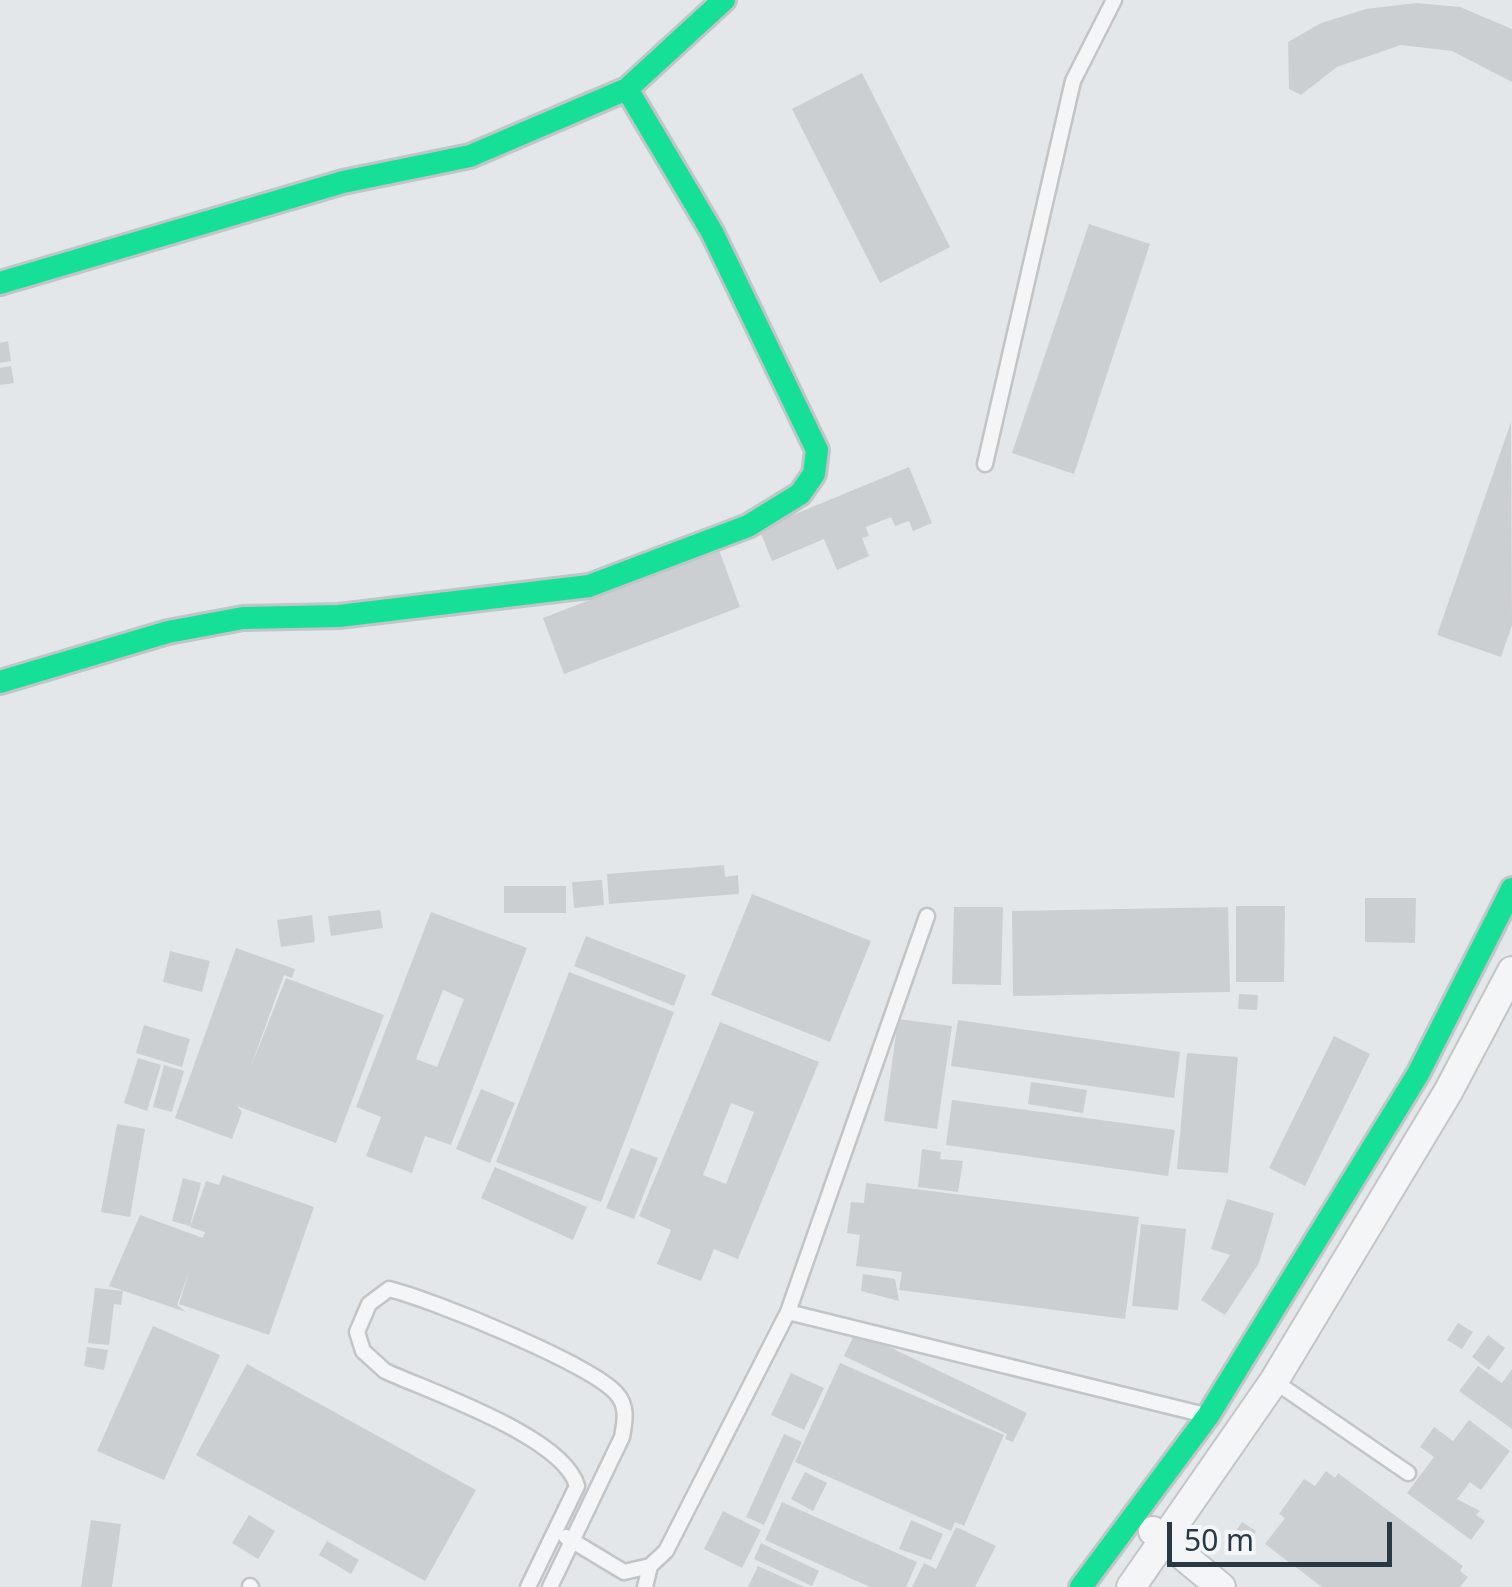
<!DOCTYPE html>
<style>
body{margin:0}
#map{position:relative;width:1512px;height:1587px;overflow:hidden;background:#e4e7e9;font-family:"Noto Sans",sans-serif}
canvas{display:block}
.scale{position:absolute;left:1167px;top:1522px;width:225px;height:45px;box-sizing:border-box;border:5px solid #2a3843;border-top:0;padding-left:12px;font-size:30px;line-height:35px;white-space:nowrap;color:#2a3843;-webkit-text-stroke:8px #f2f6f8;paint-order:stroke}
</style>
<div id="map">
<canvas width="1512" height="1587"></canvas>
<div class="scale">50 m</div>
</div>
<script>
const ctx = document.querySelector('canvas').getContext('2d');
ctx.lineJoin = 'round';
function paint(path, color) { ctx.fillStyle = color; ctx.fill(path, 'evenodd'); }
function strokePath(path, color, width, dash) { ctx.strokeStyle = color; ctx.lineWidth = width; ctx.lineCap = dash ? 'butt' : 'round'; ctx.setLineDash(dash || []); ctx.stroke(path); }
const building = new Path2D(`
 M1416,3L1460,7L1512,29V82L1452,51L1401,45L1337,67L1301,95L1289,89L1288,42L1321,23L1366,9Z
 M862,73L950,247L880,283L792,109Z
 M1089,224L1150,244L1074,474L1012,453Z
 M8,341L11,361L0,363V343Z
 M11,366L14,383L0,385V368Z
 M1511,422L1512,625L1501,657L1437,635Z
 M909,467L932,523L913,531L909,521L895,526L891,517L866,527L869,536L862,538L869,556L837,570L824,539L772,561L759,529Z
 M719,550L740,607L564,674L543,618Z
 M724,865L725,877L738,875L739,894L609,904L607,874Z
 M602,880L604,905L574,908L572,882Z
 M504,886H566V913H504Z
 M752,894L871,941L830,1042L711,995Z
 M1365,898H1416L1415,943L1365,942Z
 M1236,906H1285L1284,982H1236Z
 M954,907H1003L1001,985L952,984Z
 M1228,907L1230,992L1013,996L1012,911Z
 M380,910L383,928L331,936L328,916Z
 M431,912L527,948L451,1145L425,1136L412,1173L366,1156L381,1117L356,1107ZM443,990L464,999L437,1067L416,1059Z
 M312,915L315,942L281,947L277,920Z
 M586,936L686,975L674,1006L574,966Z
 M236,948L295,969L292,978L284,975L250,1069L286,978L384,1015L336,1143L237,1106L242,1112L232,1139L175,1118Z
 M170,951L210,961L202,992L163,982Z
 M569,972L674,1012L601,1202L496,1162Z
 M1239,994L1258,995L1257,1010L1238,1009Z
 M898,1019L952,1026L937,1129L884,1121Z
 M958,1020L1180,1052L1174,1098L951,1066Z
 M720,1022L819,1062L738,1259L714,1249L701,1281L657,1264L671,1230L639,1216ZM731,1103L754,1112L726,1184L703,1175Z
 M144,1025L190,1039L182,1067L136,1053Z
 M1334,1036L1370,1054L1305,1186L1269,1168Z
 M1187,1053L1238,1057L1228,1173L1177,1169Z
 M138,1058L161,1065L147,1111L124,1103Z
 M164,1065L184,1071L172,1112L153,1107Z
 M1031,1082L1087,1090L1083,1113L1028,1104Z
 M481,1089L515,1103L490,1163L456,1149Z
 M952,1100L1175,1130L1168,1176L946,1145Z
 M117,1124L145,1129L130,1217L101,1212Z
 M631,1148L658,1158L634,1219L606,1208Z
 M922,1149L941,1152L940,1159L963,1161L958,1192L918,1187Z
 M495,1167L587,1207L573,1240L481,1198Z
 M223,1175L314,1207L269,1335L179,1304L189,1272L177,1305L186,1312L109,1286L140,1215L203,1238L205,1232L190,1227L206,1181L219,1185Z
 M183,1178L201,1183L190,1226L172,1221Z
 M866,1183L1139,1217L1125,1319L899,1290L902,1272L856,1266L860,1235L847,1233L851,1202L864,1203Z
 M1227,1199L1274,1213L1259,1263L1225,1315L1201,1300L1230,1255L1211,1249Z
 M1141,1224L1186,1229L1178,1310L1132,1306Z
 M863,1274L895,1279L899,1301L861,1291Z
 M95,1288L123,1291L121,1305L114,1304L109,1345L88,1343Z
 M1458,1323L1473,1332L1462,1349L1447,1340Z
 M153,1326L220,1355L164,1480L97,1451Z
 M856,1331L1027,1413L1013,1442L1005,1439L1007,1434L844,1356Z
 M1488,1335L1505,1348L1489,1370L1472,1357Z
 M87,1347L108,1350L104,1370L84,1366Z
 M840,1363L1004,1435L964,1526L955,1522L951,1531L795,1462Z
 M247,1364L476,1490L425,1581L196,1455Z
 M1478,1366L1502,1383L1512,1369V1429L1459,1391Z
 M791,1373L824,1388L804,1430L771,1415Z
 M1469,1420L1510,1451L1481,1490L1470,1482L1457,1499L1480,1511L1476,1515L1485,1521L1471,1540L1407,1493L1434,1457L1420,1447L1434,1427L1453,1441Z
 M784,1434L802,1442L764,1525L746,1517Z
 M1326,1471L1335,1478L1338,1473L1463,1566L1460,1571L1468,1577L1460,1587H1322L1265,1544L1285,1518L1279,1514L1304,1479L1315,1486Z
 M805,1472L827,1483L813,1511L791,1499Z
 M782,1502L917,1562L906,1587H870L765,1540Z
 M723,1511L761,1530L742,1568L704,1549Z
 M249,1515L275,1531L258,1559L232,1543Z
 M91,1520L121,1524L112,1587H81Z
 M911,1520L943,1534L931,1560L899,1549Z
 M1242,1522L1256,1531L1246,1547L1231,1538Z
 M956,1527L996,1546L975,1587H912L924,1563L936,1569Z
 M327,1541L359,1560L351,1574L319,1555Z
 M761,1543L819,1571L812,1586L754,1559Z
 M758,1566L804,1587H748Z`);
const lane = new Path2D(`
 M985,464L1073,81L1114,0
 M788,1312L927,916
 M1274,1381L1408,1473
 M566,1537L624,1572L650,1566L666,1551L788,1312L1205,1415
 M250,1586L251,1587
 M528,1587L577,1486C564,1437 431,1392 385,1371L363,1351L357,1332L369,1304L389,1289C433,1300 588,1363 616,1393C628,1406 625,1421 622,1437L550,1587
 M645,1587L650,1566`);
const street = new Path2D(`
 M1153,1531L1221,1587
 M1131,1587L1274,1381L1448,1092L1512,971`);
const fast = new Path2D(`
 M0,283L343,182L470,156L627,89L724,0
 M0,682L168,632L243,618L339,616L589,586L748,526L800,494L814,474L817,450L712,232L627,89
 M1081,1587L1208,1416L1418,1074L1512,889`);
paint(building, '#cccfd1');
strokePath(lane, '#c2c5c7', 19);
strokePath(street, '#c2c5c7', 32);
strokePath(fast, '#c2c5c7', 28);
strokePath(lane, '#f3f5f6', 14);
strokePath(street, '#f3f5f6', 28);
strokePath(fast, '#16e098', 22);
</script>
